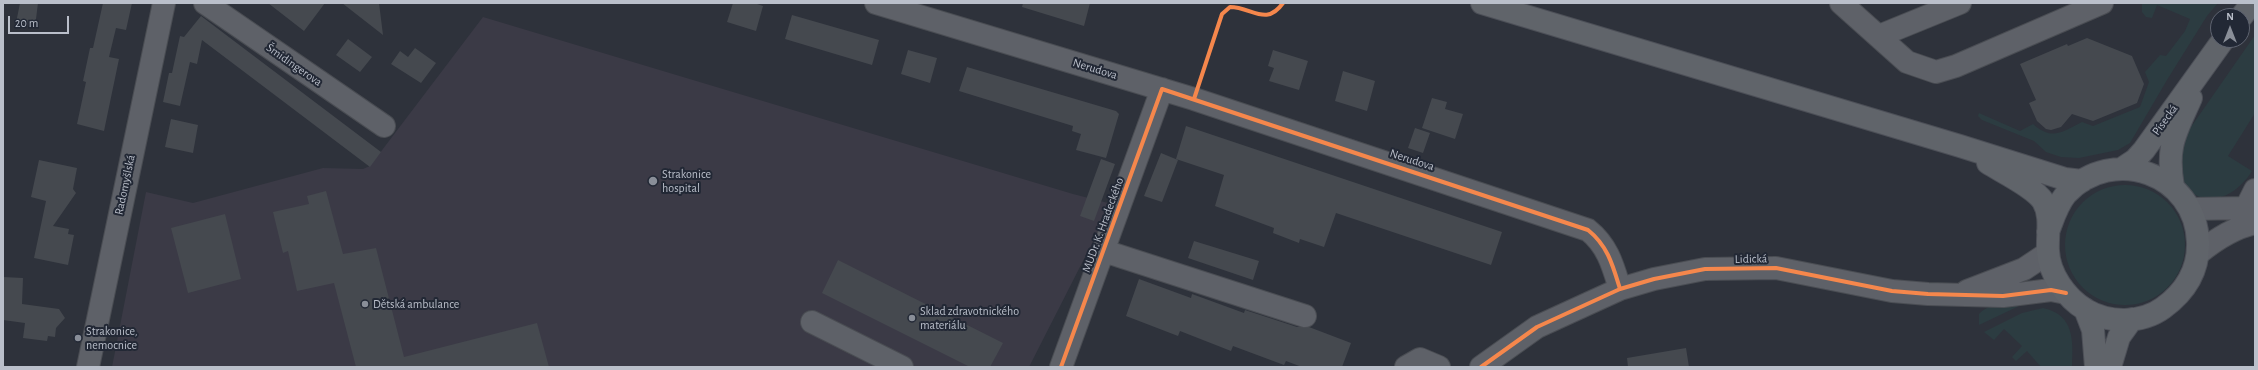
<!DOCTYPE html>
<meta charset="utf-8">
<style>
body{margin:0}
#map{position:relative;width:2258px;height:370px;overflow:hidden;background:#2e323b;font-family:"Alegreya Sans",sans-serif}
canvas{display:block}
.frame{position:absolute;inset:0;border:4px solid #babfca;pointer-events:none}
.north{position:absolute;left:2210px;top:8px;width:40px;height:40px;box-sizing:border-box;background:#222835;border:1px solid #5f6471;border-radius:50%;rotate:0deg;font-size:11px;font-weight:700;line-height:16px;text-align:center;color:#babfca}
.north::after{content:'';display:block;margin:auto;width:14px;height:18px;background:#898e98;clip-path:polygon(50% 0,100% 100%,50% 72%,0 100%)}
.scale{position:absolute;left:8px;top:16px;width:61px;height:18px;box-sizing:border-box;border:2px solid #babfca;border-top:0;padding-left:5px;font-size:12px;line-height:14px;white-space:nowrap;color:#babfca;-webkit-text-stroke:3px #222835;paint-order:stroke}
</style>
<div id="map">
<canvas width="2258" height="370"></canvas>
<div class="frame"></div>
<div class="north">N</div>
<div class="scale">20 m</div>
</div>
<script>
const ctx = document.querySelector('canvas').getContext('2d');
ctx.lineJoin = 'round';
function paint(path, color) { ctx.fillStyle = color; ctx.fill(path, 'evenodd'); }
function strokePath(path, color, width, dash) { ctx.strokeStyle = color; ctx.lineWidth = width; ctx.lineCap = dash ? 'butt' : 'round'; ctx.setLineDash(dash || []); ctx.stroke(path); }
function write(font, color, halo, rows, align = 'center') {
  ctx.font = font + ' "Alegreya Sans",sans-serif'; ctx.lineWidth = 4; ctx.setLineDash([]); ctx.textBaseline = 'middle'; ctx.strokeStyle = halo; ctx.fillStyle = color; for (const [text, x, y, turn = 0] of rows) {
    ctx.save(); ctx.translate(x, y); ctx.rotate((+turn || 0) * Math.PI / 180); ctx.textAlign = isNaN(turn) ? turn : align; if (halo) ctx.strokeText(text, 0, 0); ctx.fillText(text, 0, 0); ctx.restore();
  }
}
const medical = new Path2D(`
 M483,17L1073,194L1112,204L1029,367H112L146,192L193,203L323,168L363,169L370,166Z`);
const green = new Path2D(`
 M2142,3H2218L2207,16L2167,80L2130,143L2118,150L2079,158L2061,157L2046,152L2034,141L1982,120L1978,116L1979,113L2020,131L2033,124C2052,141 2062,132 2082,122L2093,126L2140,107L2149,82L2145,72L2160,55L2166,56L2185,31L2190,19L2157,5L2152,18L2146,17L2142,12Z
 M2255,35V113L2228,156L2252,171C2222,219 2166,201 2182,144C2184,138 2188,132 2191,127Z
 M2065 245a60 60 0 1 1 120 0a60 60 0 1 1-120 0Z
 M2020,304L2017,307L1979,325V314C1990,302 2005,305 2020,304Z
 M2043,308C2075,315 2073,341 2072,367H2041L2027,351L2016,361L2012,357L2022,346L2004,329L1994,340L1984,332L2022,313Z`);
const building = new Path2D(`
 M20,3H38L35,27L16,23Z
 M103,3H132L126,30L116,28L109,57L119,59L104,131L77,124L86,82L83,81L90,48H93Z
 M268,3H325L304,31Z
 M342,3H379L383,35Z
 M733,3H754L763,6L756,31L727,22Z
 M1023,3H1090L1084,26L1022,7Z
 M792,15L879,40L872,65L785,39Z
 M201,16L381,152L370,167L202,40L197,64L190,62L180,106L163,102L169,73H172L180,36L184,37Z
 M2087,38L2132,56L2144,84L2137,103L2093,121L2072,114L2061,127L2051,130L2046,129L2037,121L2029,103L2036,100L2020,64L2067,44L2068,46Z
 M348,39L372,57L360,72L336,55Z
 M415,48L436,63L421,83L391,64L400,51L408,57Z
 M908,50L937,58L930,83L901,74Z
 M1273,50L1308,61L1299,90L1269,81L1274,68L1268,66Z
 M967,67L1116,111L1119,114L1106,158L1076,150L1081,134L1072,131L1073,126L959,91Z
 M1343,71L1375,81L1367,111L1335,101Z
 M1432,98L1447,102L1445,109L1463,114L1455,139L1422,128Z
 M171,119L198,125L193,153L165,147Z
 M1186,126L1502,232L1491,265L1336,213L1324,247L1300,239L1299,243L1273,233L1274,228L1215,206L1224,175L1176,159Z
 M1415,128L1430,133L1423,153L1408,148Z
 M1161,153L1178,160L1162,202L1144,196Z
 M1101,159L1115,164L1094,221L1080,216Z
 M39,160L77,168L73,189L76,193L53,226L69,229L68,234L74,235L68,265L34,258L46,201L31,197Z
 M326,191L343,254L376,248L404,357L537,323L549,367H356L334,283L297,291L288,251L283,253L273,212L309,204L307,196Z
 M225,214L241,279L188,293L171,228Z
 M1194,241L1259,261L1253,280L1188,258Z
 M838,260L1003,343L990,367H970L822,293Z
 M3,277L23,278L22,304L59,309L65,318L56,328L55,337L48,336L47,341L23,338L25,323L3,320Z
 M1139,279L1191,298L1192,294L1244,313L1245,310L1297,327H1309L1351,343L1342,367H1302L1286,361L1284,365L1233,346L1231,351L1180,331L1178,336L1126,316Z
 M1686,348L1689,367H1628L1627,358Z`);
const minor = new Path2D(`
 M205,3L384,126
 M876,3L1194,99L1588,230C1608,246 1613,266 1620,289
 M1841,3L1907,62L1936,72L1956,66L2102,3
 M1879,36L1960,3
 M2191,209L2246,208L2255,190
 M1104,251L1305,316
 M2199,253C2216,239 2233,228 2255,223
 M1967,291L2024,269L2048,253
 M812,322L902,367
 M88,367L164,3
 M1061,367L1162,89
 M1406,367L1420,359L1439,367
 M1481,367L1537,327L1585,305L1620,289L1654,279L1705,269L1776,268L1892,291L1928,294L2003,296L2051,290L2066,293`);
const major = new Path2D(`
 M1482,3L1960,146L2065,179L2082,181
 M2242,16L2252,3
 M1988,163C2002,172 2034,187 2043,201C2052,216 2047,235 2048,251C2049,274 2066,298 2086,310C2108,323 2141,324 2163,308C2185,292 2199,271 2198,242C2196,174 2113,144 2066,194C2057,205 2053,219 2048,232
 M2123,168L2135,160L2144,150L2223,40
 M2173,187C2166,146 2175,134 2191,98
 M2085,309L2093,330L2096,367
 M2110,367L2119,337L2132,319`);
const cycleway = new Path2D(`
 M1194,99L1222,14L1230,7C1252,7 1266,27 1283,3
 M1061,367L1162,89L1588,230C1608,246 1613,266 1620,289
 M1481,367L1537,327L1585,305L1620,289L1654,279L1705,269L1776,268L1892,291L1928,294L2003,296L2051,290L2066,293`);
const markers = [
 [653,181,5,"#898e98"],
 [365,304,4,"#898e98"],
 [912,318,4,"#898e98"],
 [78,338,4,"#898e98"]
];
const streetNames = [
 ["Šmidingerova",294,65,35],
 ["Nerudova",1095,69,17],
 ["Písecká",2165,120,-54],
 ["Nerudova",1412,160,18],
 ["Radomyšlská",125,185,-78],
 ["MUDr. K. Hradeckého",1103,225,-70],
 ["Lidická",1751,259,-1]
];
const poiNames = [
 ["Strakonice",662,174],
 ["hospital",662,188],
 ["Dětská ambulance",373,304],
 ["Sklad zdravotnického",920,311],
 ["materiálu",920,325],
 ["Strakonice,",86,331],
 ["nemocnice",86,345]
];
paint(medical, '#3b3a46');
paint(green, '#2c3c41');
paint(building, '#45494f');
strokePath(minor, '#4a4d53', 24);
strokePath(major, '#4c4f57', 24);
strokePath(minor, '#5e6168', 22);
strokePath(major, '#60646a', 22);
strokePath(cycleway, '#f5874c', 4);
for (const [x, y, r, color] of markers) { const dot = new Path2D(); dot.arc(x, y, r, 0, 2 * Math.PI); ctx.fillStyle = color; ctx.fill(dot); strokePath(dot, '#222835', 1.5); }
write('12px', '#babfca', '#222835', streetNames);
write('12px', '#babfca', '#222835', poiNames, 'left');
</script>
